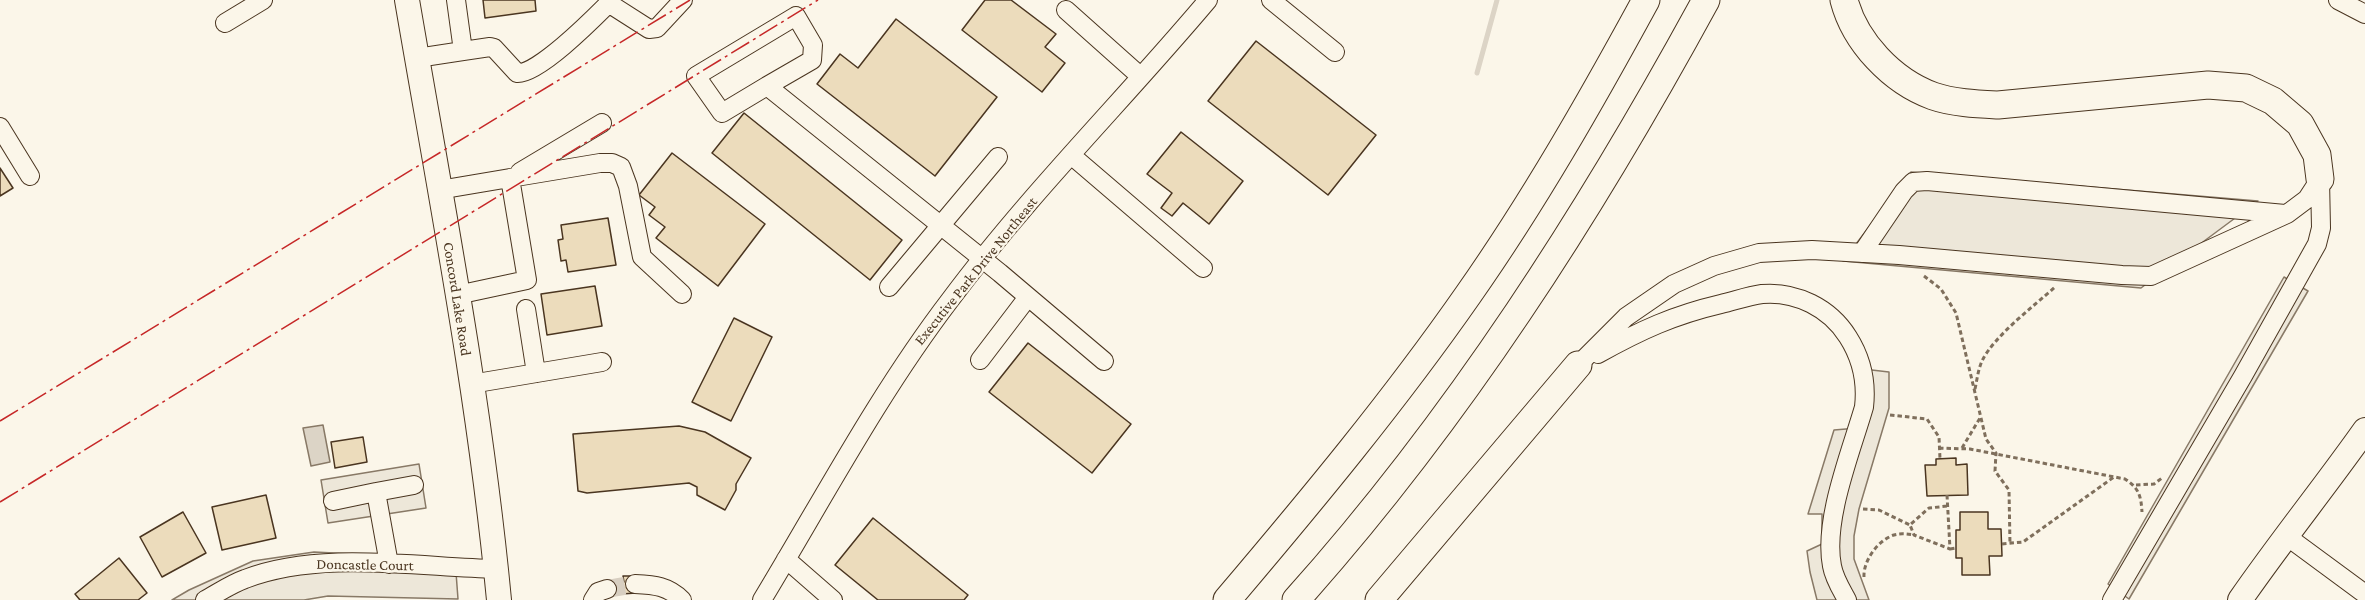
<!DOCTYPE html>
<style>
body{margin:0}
canvas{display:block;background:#fbf6e9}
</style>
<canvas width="2365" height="600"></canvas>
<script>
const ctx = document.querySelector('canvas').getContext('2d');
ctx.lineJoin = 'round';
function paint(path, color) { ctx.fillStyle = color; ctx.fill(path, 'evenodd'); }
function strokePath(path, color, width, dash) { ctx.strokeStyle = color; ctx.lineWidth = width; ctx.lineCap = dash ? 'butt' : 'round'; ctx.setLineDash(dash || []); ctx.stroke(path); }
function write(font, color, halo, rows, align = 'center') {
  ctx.font = font + ' "Crimson Pro",serif'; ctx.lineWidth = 4.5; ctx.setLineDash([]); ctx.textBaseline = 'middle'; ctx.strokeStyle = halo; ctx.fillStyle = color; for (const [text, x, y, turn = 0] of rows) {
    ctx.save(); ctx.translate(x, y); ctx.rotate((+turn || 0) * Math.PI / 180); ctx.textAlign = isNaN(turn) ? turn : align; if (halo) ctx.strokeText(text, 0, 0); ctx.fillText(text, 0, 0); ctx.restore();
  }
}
const parking = new Path2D(`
 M1911,172L2258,201L2141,288L1843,261Z
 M2284,277L2308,291L2129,599L2108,584Z
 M1863,369L1889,372V408L1859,509L1854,536V559L1869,600H1817L1810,572L1807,551L1822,544V514H1808L1834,430L1858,428Z
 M419,464L426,508L328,523L321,480Z
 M314,552L455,559L458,599L328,596L304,600H172L189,590L253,561Z`);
const water = new Path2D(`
 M323,425L330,462L311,466L303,428Z`);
const stream = new Path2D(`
 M1477,73L1497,0`);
const building = new Path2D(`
 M483,0H535L536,11L485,18Z
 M985,0H1011L1056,34L1045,47L1065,63L1042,92L962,30Z
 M896,19L997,97L935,176L817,84L840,54L858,68Z
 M1256,41L1376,135L1328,195L1208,101Z
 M744,113L902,240L870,280L712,153Z
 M1181,132L1243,181L1209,224L1183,203L1172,216L1161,208L1172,193L1147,174Z
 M672,153L765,224L718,286L656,238L665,227L649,215L655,207L639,195Z
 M0,168L13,188L0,196Z
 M608,218L616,265L568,272L566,260L561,261L558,240L563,239L561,225Z
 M595,286L602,326L547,335L541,294Z
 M734,318L772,337L731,421L692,402Z
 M1028,343L1131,424L1092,473L989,392Z
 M679,426L705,432L751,458L736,484V490L725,510L697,495V487L689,483L587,493L578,491L573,434Z
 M363,437L367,462L335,468L331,442Z
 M1956,458V465L1967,464L1968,495L1927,496L1925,465H1936V459Z
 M266,495L276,538L222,550L212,507Z
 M183,512L206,553L162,577L140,537Z
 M1960,512H1988V529H2001L2002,556H1989L1990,575H1962V558H1956V530H1960Z
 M873,518L968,595L964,600H878L835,565Z
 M119,558L147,593L138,600H80L75,594Z
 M623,576H635L636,593L607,595V582H624Z`);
const minorTunnel = new Path2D(`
 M607,589L635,584`);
const path = new Path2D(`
 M1924,276L1941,289L1956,313L1986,439L1996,453L1995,471L2009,490L2010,544
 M1975,389C1977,380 1978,370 1982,361C1994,336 2034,306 2055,287
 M1890,415L1927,419L1939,437L1940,459
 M1939,448L1970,449L2125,479C2139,488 2141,496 2142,512
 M1962,448L1980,418
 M2136,485L2154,484L2162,478
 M1947,495L1950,549L1914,535L1910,525L1929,508L1948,506
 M1863,509L1879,510L1910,525
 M2002,544L2023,542L2114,477
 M1950,549L1956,548
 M1864,577C1863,561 1878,540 1894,535C1901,533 1907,534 1914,535`);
const minor = new Path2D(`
 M1271,0L1335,52
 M2338,0L2365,14
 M1066,10L1140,76
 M225,23L263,0
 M463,51L490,47L494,48L517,73C537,75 591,21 606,6H613L649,29L657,28L683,0
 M417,58L463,51L456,0
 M767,86L812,60L813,45L796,16L696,76L722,113L767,86L1000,273L1104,361
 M0,127L30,176
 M1071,155L1203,268
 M520,172L602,123
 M510,178L600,163H612L621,167L628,186L642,257L682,294
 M439,190L510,178L527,280L457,295
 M1862,253L1904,191L1913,182L1927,181L2285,214
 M889,287L998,157
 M526,309L536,373
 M1598,354C1641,330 1674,315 1721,304C1734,301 1748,296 1762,294C1796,291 1830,308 1848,337C1862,359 1867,381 1864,407C1851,452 1823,520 1832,566C1834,578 1841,589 1847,600
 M980,360L1028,297
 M1578,365L1626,317L1674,284L1714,266L1759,253L1812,250L1899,255L2122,275L2151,276L2287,214L2307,199L2320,179
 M471,384L602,362
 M333,501L376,492
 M2285,535L2365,594
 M786,559L833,600
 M389,564L376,492L414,485
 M635,584C655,585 668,586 682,600
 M205,600C218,593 231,584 245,579C320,550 417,567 496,569
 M593,600L598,592L607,589
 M762,600C823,499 879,393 950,300C1029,194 1123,101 1208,0
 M2112,600L2243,376L2317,244L2321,228L2320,179`);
const major = new Path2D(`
 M407,0C441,199 480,399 499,600
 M2240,600C2280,542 2324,488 2365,430`);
const highway = new Path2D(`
 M1844,0C1855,42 1892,81 1933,96C1953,103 1977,104 1998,105L2208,85L2246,88L2273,101L2300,124L2317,155L2320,179
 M1227,600C1311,501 1394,401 1468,295C1534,201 1591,101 1646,0
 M1296,600C1458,419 1590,213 1706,0
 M1379,600L1578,365`);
const power = new Path2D(`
 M0,421L690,0
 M0,502L818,0`);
const streetNames = [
 ["Executive Park Drive Northeast",976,271,-51],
 ["Concord Lake Road",457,299,81],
 ["Doncastle Court",365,565,1]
];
paint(parking, '#ede7d9');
strokePath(parking, '#887966', 1.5);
paint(water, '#dcd4c6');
strokePath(water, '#887966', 1.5);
strokePath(stream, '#dcd4c6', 5);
paint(building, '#ecdcbc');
strokePath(building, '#4a3520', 1.5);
strokePath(minorTunnel, '#d8cfc1', 18, [18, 9]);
strokePath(minor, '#4a3520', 20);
strokePath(major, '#4a3520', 26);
strokePath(highway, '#4a3520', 29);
strokePath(path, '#7f6f5c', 3, [4.5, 3]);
strokePath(minor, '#fbf6e9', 18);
strokePath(major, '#fbf6e9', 24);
strokePath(highway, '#fbf6e9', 27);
strokePath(power, '#c62828', 1.5, [21, 4.5, 3, 4.5]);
write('15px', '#4a3520', '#fbf6e9', streetNames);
</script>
